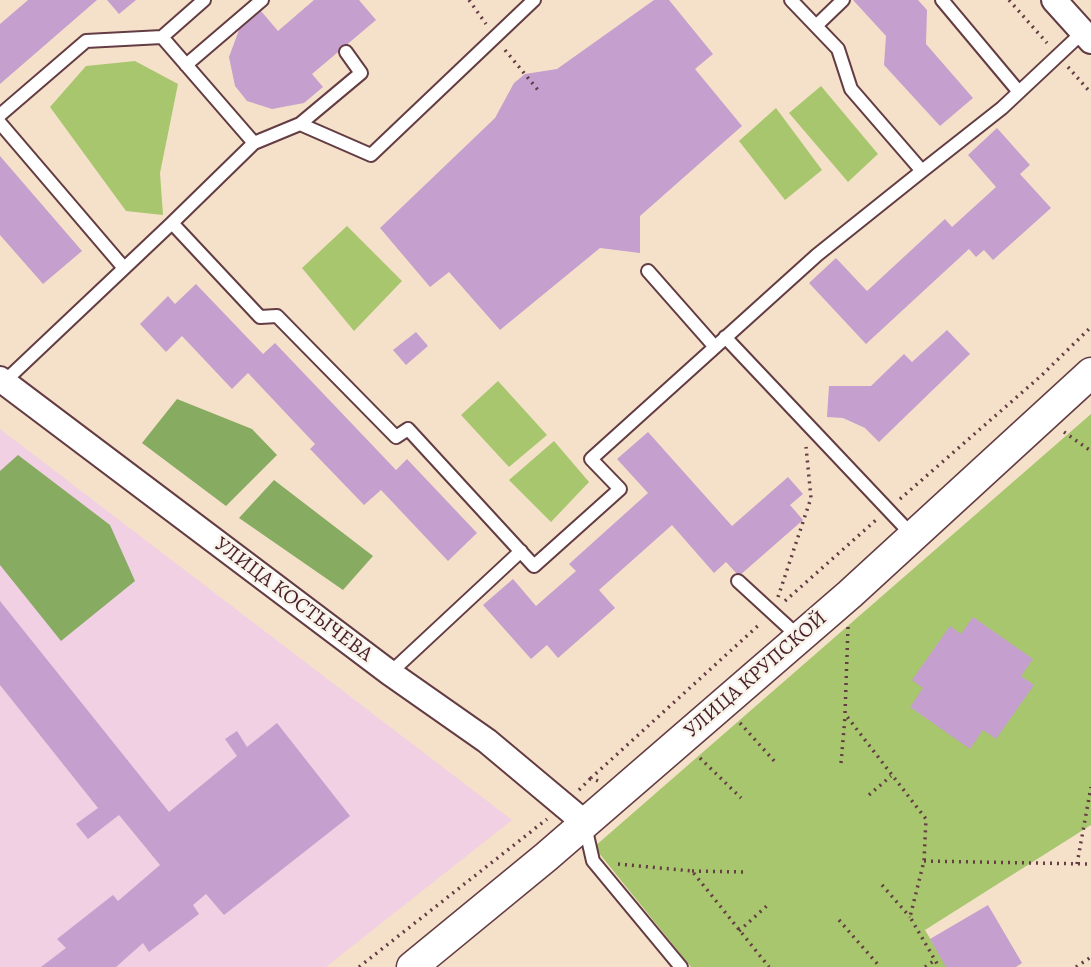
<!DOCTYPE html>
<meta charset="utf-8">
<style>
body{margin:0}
canvas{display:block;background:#f5e1c9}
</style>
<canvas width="1091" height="967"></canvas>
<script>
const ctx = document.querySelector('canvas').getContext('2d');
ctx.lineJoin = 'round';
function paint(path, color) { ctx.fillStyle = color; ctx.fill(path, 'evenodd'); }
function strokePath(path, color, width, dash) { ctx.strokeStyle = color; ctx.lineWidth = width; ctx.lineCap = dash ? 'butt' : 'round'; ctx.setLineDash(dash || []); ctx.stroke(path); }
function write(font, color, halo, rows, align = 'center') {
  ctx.font = font + ' Alegreya,serif'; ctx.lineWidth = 5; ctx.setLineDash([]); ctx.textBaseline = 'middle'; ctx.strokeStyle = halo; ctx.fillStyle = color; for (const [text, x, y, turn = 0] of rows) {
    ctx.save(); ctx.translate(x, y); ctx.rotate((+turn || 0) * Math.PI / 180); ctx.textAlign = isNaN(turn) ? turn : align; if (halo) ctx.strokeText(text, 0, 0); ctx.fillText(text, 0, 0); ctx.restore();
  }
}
const built = new Path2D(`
 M0,429L512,820L326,967H0Z`);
const green = new Path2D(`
 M135,61L178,84L160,173L163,215L126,211L50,107L86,66Z
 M821,86L878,154L848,182L789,113Z
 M776,108L822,170L785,200L739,141Z
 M347,226L402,281L354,331L302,268Z
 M498,381L547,435L509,467L461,415Z
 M1091,414V825L925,930L947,967H691L594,847Z
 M554,441L589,482L551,522L509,480Z`);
const forest = new Path2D(`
 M177,399L252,429L277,455L226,506L142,443Z
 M18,455L110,525L135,581L61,641L0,565V471Z
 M274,480L373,556L343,590L239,518Z`);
const building = new Path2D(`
 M28,0H97L0,84V24Z
 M107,0H136L119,14Z
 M314,0H359L376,20L312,74L323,87L304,103L272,109L247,101L235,86L229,57L239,30L261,11L278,31Z
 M654,0H669L713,54L695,69L742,126L640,216V253L600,248L500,330L449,272L430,287L380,228L495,118L514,83L525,74L557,69Z
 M853,0H918L927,10L926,44L973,98L940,126L884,65L886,36Z
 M997,128L1030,165L1020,174L1051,208L993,260L984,250L976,257L969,249L866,344L809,283L836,258L867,291L945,219L952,227L996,187L968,155Z
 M0,156L82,251L43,284L0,235Z
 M196,284L263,354L275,343L396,470L407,459L477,533L448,561L381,490L364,505L310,449L315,444L248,373L232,389L182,336L166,352L140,324L168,296L175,304Z
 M947,330L970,354L879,442L865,428L843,418L827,417L829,386H871L904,354L912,362Z
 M416,332L428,346L406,365L393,350Z
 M648,432L732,526L788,477L803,494L790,505L803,520L739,576L726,562L714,573L672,525L599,590L615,608L558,658L547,645L531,659L483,605L513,579L536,606L576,571L569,564L648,493L617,459Z
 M0,601L169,812L237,756L225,739L237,731L247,747L277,723L350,816L224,915L206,894L193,905L199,914L149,952L143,943L116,967H41L66,948L57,939L113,895L118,901L160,865L119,815L88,839L76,824L98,808L0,685Z
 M973,617L1033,659L1021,676L1034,685L996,739L983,730L970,749L910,707L923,688L912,680L950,626L961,634Z
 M988,905L1022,963L1016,967H946L930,939Z`);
const path = new Path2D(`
 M469,0L486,24
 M1009,0L1047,43
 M505,50L538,90
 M1068,67L1091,93
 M1064,432L1091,451
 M900,499L1042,375L1091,327
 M778,597L811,498L806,447
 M785,601L876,520
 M848,627L845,714L926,819L924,861L910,917L935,960
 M740,723L776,763
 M700,758L741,798
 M841,763L845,717
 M598,781L591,778L761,623
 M579,790L591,778
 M869,795L891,776
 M924,861L1091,864
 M618,864L692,871L769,967
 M1077,864L1091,787
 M692,871L744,872
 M882,885L910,917
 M839,920L880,967
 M739,931L770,903
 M359,967L547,819
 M925,967L935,960L939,967
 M1076,967L1091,957`);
const service = new Path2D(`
 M791,0L838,49L851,89L922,171L1002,108L1083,32
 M942,0L1019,92
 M816,26L843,0
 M162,37L254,143
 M186,65L262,0
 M0,115L86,41L162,37L204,0
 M0,123L124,268
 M300,124L371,155L534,0
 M172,223L254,143L300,124L361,73L346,52
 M648,271L715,347
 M725,337L913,536
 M4,382L172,223L260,317L277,316L396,437L408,429L534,566L620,489L591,459L817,255L922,171
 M738,581L799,637
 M390,673L521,551
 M585,826L593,861L681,967`);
const minor = new Path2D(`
 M1054,0L1091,41
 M0,379L390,673L487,741L585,823`);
const tertiary = new Path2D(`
 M412,967L546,857L850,594L1091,373`);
const streetNames = [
 ["УЛИЦА КОСТЫЧЕВА",293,600,37],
 ["УЛИЦА КРУПСКОЙ",756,675,-41]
];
paint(built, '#f1d0e3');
paint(green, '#a8c66e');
paint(forest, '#86ab61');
paint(building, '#c59fce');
strokePath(service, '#643c43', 16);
strokePath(minor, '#643c43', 28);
strokePath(tertiary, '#643c43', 33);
strokePath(path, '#643c43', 3.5, [2, 5]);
strokePath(service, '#fff', 12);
strokePath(minor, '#fff', 24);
strokePath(tertiary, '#fff', 30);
write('21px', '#4a1f2b', '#f7f3e8', streetNames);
</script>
